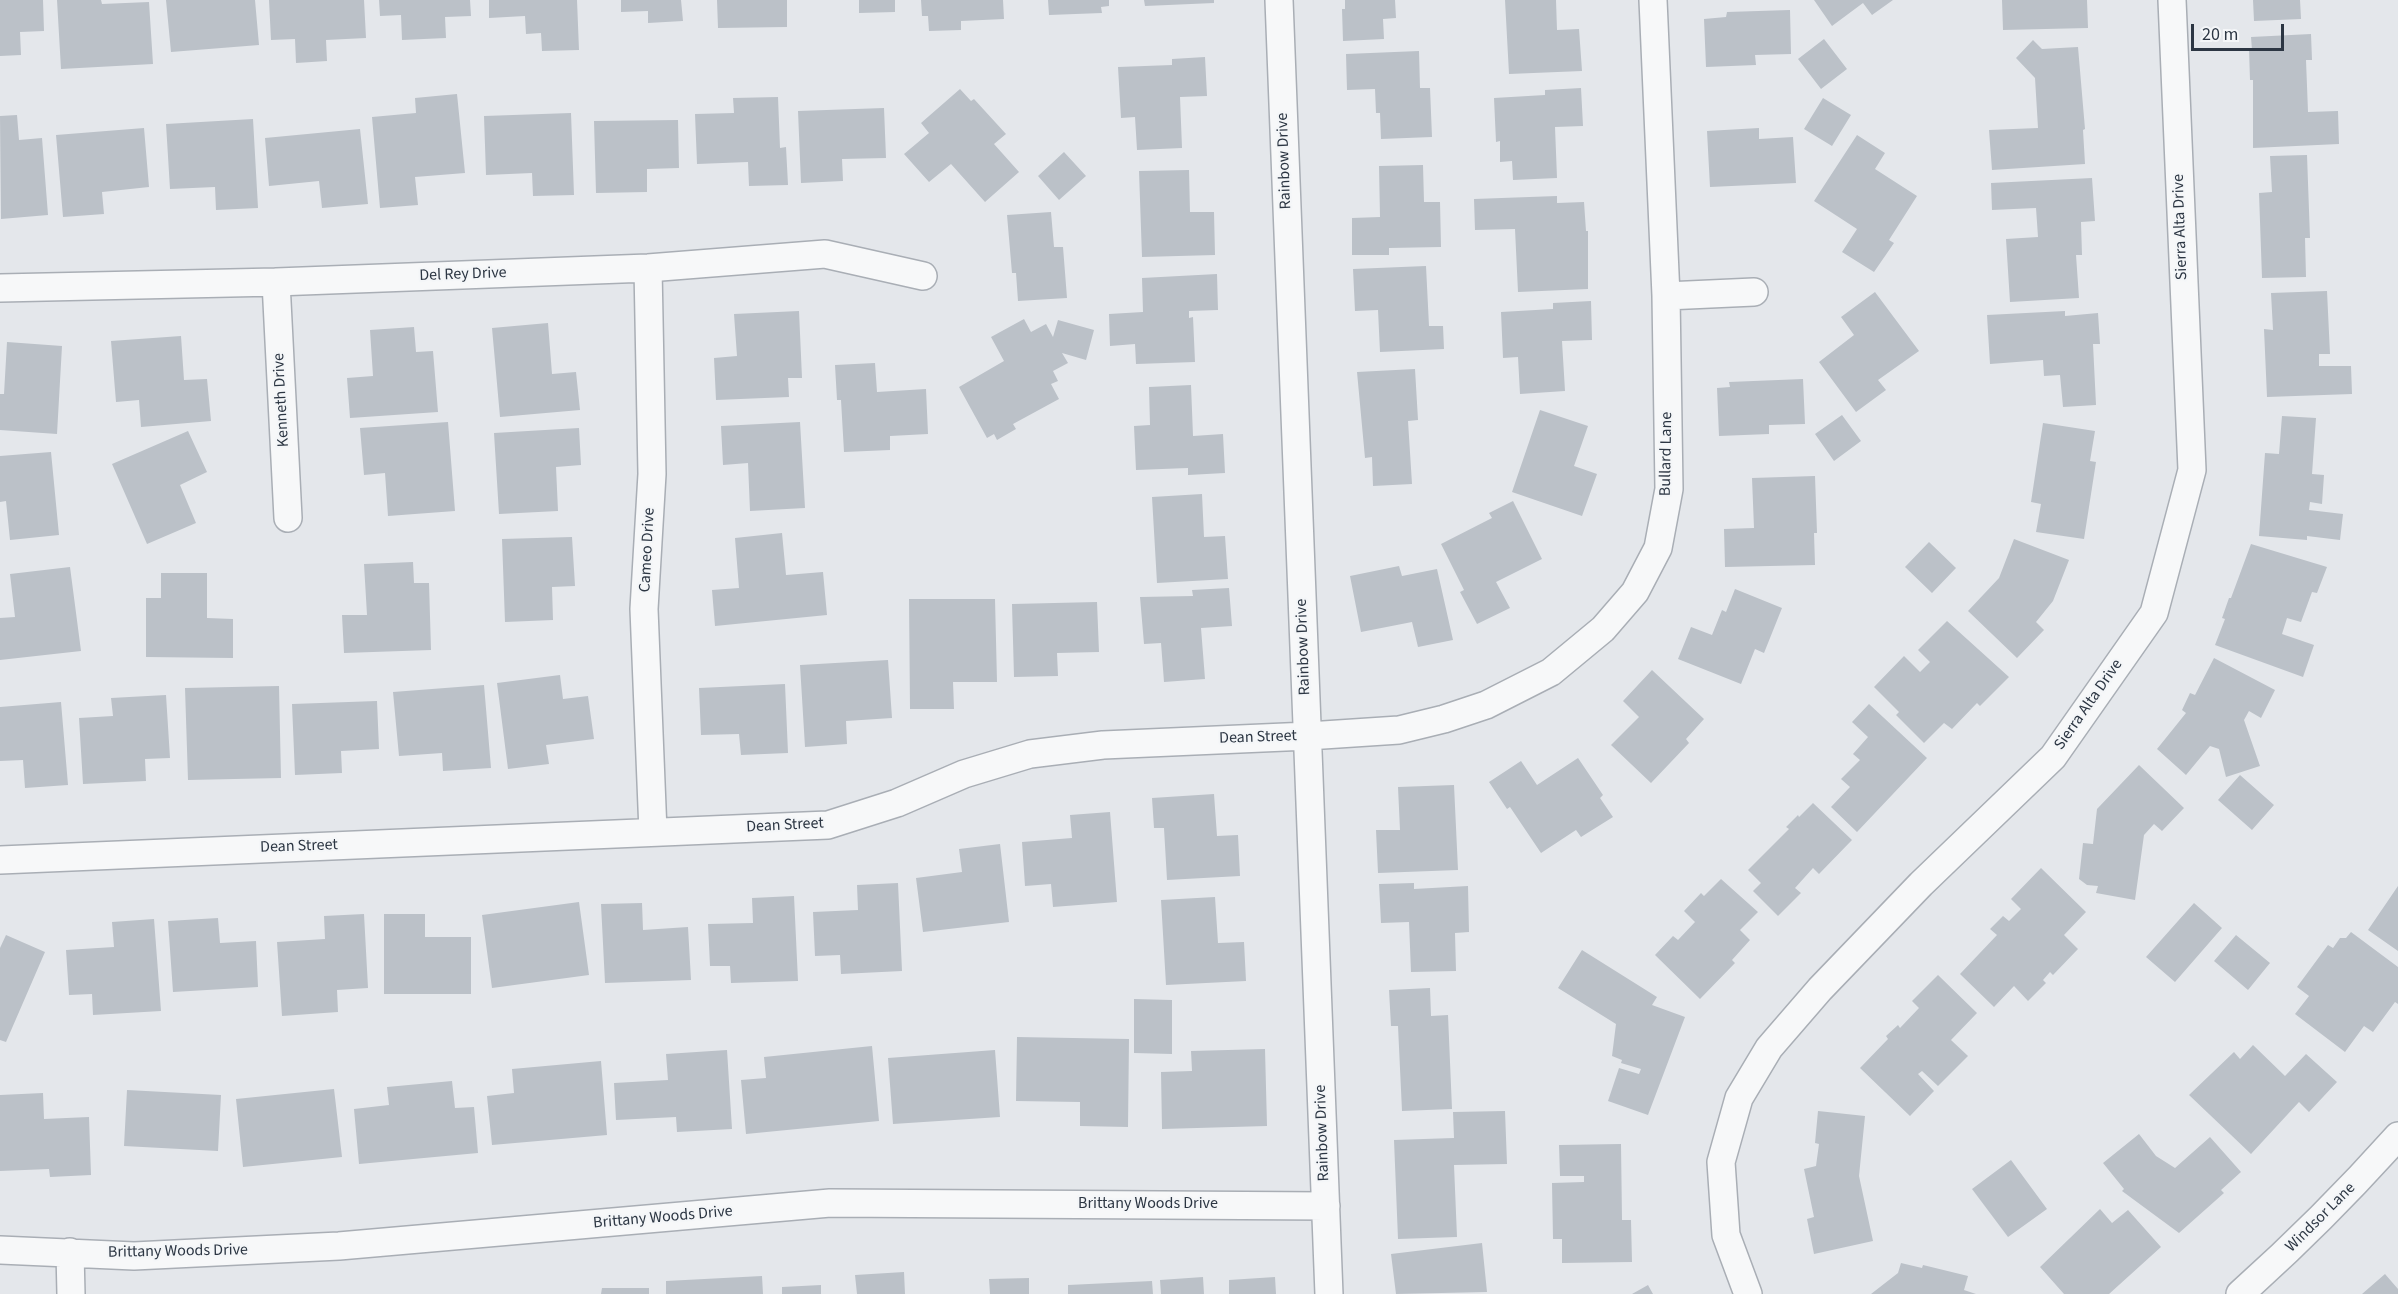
<!DOCTYPE html>
<style>
body{margin:0}
#map{position:relative;width:2398px;height:1294px;overflow:hidden;background:#e4e7eb;font-family:"Source Sans 3",sans-serif}
canvas{display:block}
.scale{position:absolute;left:2191px;top:24px;width:93px;height:27px;box-sizing:border-box;border:3px solid #2c3643;border-top:0;padding-left:8px;font-size:18px;line-height:21px;white-space:nowrap;color:#2c3643;-webkit-text-stroke:4px #f4f6f8;paint-order:stroke}
</style>
<div id="map">
<canvas width="2398" height="1294"></canvas>
<div class="scale">20 m</div>
</div>
<script>
const ctx = document.querySelector('canvas').getContext('2d');
ctx.lineJoin = 'round';
function paint(path, color) { ctx.fillStyle = color; ctx.fill(path, 'evenodd'); }
function strokePath(path, color, width, dash) { ctx.strokeStyle = color; ctx.lineWidth = width; ctx.lineCap = dash ? 'butt' : 'round'; ctx.setLineDash(dash || []); ctx.stroke(path); }
function write(font, color, halo, rows, align = 'center') {
  ctx.font = font + ' "Source Sans 3",sans-serif'; ctx.lineWidth = 4.5; ctx.setLineDash([]); ctx.textBaseline = 'middle'; ctx.strokeStyle = halo; ctx.fillStyle = color; for (const [text, x, y, turn = 0] of rows) {
    ctx.save(); ctx.translate(x, y); ctx.rotate((+turn || 0) * Math.PI / 180); ctx.textAlign = isNaN(turn) ? turn : align; if (halo) ctx.strokeText(text, 0, 0); ctx.fillText(text, 0, 0); ctx.restore();
  }
}
const building = new Path2D(`
 M0,0H43L44,31L20,32L21,55L0,56Z
 M57,0H101L102,4L149,2L153,64L61,69Z
 M166,0H255L259,45L171,52Z
 M269,0H364L366,38L326,40L327,61L296,63L295,39L271,40Z
 M379,0H470L471,16L445,17L446,38L402,40L401,15L380,16Z
 M489,0H577L579,50L542,51L541,33L526,34L525,16L489,18Z
 M621,0H681L683,21L648,23V11L621,12Z
 M717,0H787V27L718,28Z
 M859,0H895V12L859,13Z
 M921,0H1003L1004,19L961,21V30L929,31L928,16H922Z
 M1048,0H1109V6L1101,7L1102,13L1049,15Z
 M1144,0H1214V3L1145,6Z
 M1345,0H1395L1396,18L1383,19L1384,39L1343,41L1342,9H1345Z
 M1505,0H1556L1557,30L1579,29L1582,71L1509,74Z
 M1814,0H1893L1872,15L1863,3L1832,26Z
 M2002,0H2087L2088,28L2003,30Z
 M2253,0H2300L2301,19L2254,21Z
 M1790,10L1791,54L1755,55L1756,65L1706,67L1704,19L1726,17L1727,12Z
 M2311,34L2312,60H2306L2308,112L2338,111L2339,144L2253,148V80H2250L2249,49L2252,50L2251,37Z
 M1824,39L1847,69L1821,89L1798,59Z
 M2033,40L2042,49L2078,47L2085,129L2083,130L2085,164L1992,170L1989,130L2038,128L2035,78L2016,58Z
 M1419,51L1420,88H1430L1432,137L1381,139L1380,113H1376L1375,89L1347,90L1346,54Z
 M1205,57L1207,96L1180,97L1182,148L1137,150L1135,117L1121,118L1118,67L1172,65V59Z
 M1581,88L1583,126L1555,127L1557,178L1513,180L1512,161L1500,162V141L1496,142L1494,98L1545,95V90Z
 M960,89L971,101L974,99L1006,134L994,144L1019,172L985,202L951,164L929,182L904,154L929,133L921,123Z
 M457,94L465,173L415,177L418,205L380,208L372,117L416,113L415,98Z
 M778,97L780,148L786,147L788,185L749,186L748,162L697,164L695,114L734,113L733,98Z
 M1823,98L1851,115L1832,146L1804,129Z
 M884,108L886,158L842,159L843,181L801,183L798,111Z
 M571,113L574,195L533,196L532,173L486,175L484,116Z
 M17,115L19,140L42,138L48,215L1,219L0,116Z
 M253,119L258,208L216,210L215,187L170,189L166,124Z
 M678,120L679,168L647,169V192L596,193L594,121Z
 M144,128L149,187L102,192L104,214L63,217L56,135Z
 M1759,128V139L1793,137L1796,183L1710,187L1707,131Z
 M360,129L368,204L322,208L319,181L269,186L265,138Z
 M1857,135L1885,153L1875,169L1917,196L1889,240L1894,243L1874,272L1842,252L1857,229L1814,201Z
 M1064,152L1086,176L1059,200L1038,176Z
 M2307,155L2310,238H2305L2306,277L2262,278L2259,193L2272,192L2270,156Z
 M1423,165L1424,202H1440L1441,247L1389,248V255H1352V218L1380,217L1379,166Z
 M1189,170L1190,212H1214L1215,255L1142,257L1139,171Z
 M2092,178L2095,221L2081,222L2082,255H2076L2079,298L2010,302L2006,239L2038,237L2036,208L1992,210L1991,183Z
 M1557,196V203L1584,202L1586,231H1588V289L1518,292L1515,229L1475,230L1474,199Z
 M1051,212L1054,247H1063L1067,298L1018,301L1016,273H1012L1007,215Z
 M1426,266L1429,326H1443L1444,349L1380,352L1378,310L1355,311L1353,269Z
 M1217,274L1218,310L1189,311V318L1193,317L1195,362L1136,364L1135,344L1110,346L1109,314L1143,312L1142,278Z
 M2327,291L2330,354H2319V366H2351L2352,394L2267,397L2264,329L2273,330L2271,293Z
 M1875,292L1919,351L1878,380L1886,390L1856,412L1819,362L1854,335L1841,317Z
 M1591,301L1592,340L1562,341L1565,391L1520,394L1518,357L1503,358L1501,312L1553,309V303Z
 M799,311L802,378H788L789,397L716,400L714,358L737,356L734,314Z
 M2065,311V316L2098,313L2100,344H2093L2096,405L2063,407L2060,375L2044,376L2043,360L1990,364L1987,315Z
 M1024,319L1031,332L1046,324L1053,337L1058,320L1094,330L1086,360L1062,353L1068,363L1053,371L1058,381L1051,384L1059,399L1013,424L1016,429L997,440L994,434L987,438L959,387L1004,361L991,337Z
 M548,323L552,374L576,372L580,410L500,417L492,328Z
 M414,327L416,352L433,351L438,412L350,418L347,378L373,376L370,330Z
 M181,336L184,380L207,379L211,421L141,427L139,400L116,402L111,341Z
 M7,342L62,346L57,434L0,430V394H4Z
 M875,363L877,392L926,389L928,434L890,436V450L844,452L841,400H837L835,365Z
 M1415,369L1418,420L1408,421L1412,484L1373,486L1372,457L1365,458L1357,372Z
 M1803,379L1805,424L1769,425V434L1719,436L1717,388L1730,387L1729,382Z
 M1191,385L1193,436L1223,434L1225,473L1188,475V468L1136,470L1134,426L1150,425L1149,387Z
 M1540,410L1588,426L1574,466L1597,474L1582,516L1512,492Z
 M1842,415L1861,441L1834,461L1815,434Z
 M2282,416L2316,418L2312,474L2324,475L2322,504L2310,502L2309,510L2343,514L2340,540L2307,536V540L2259,536L2265,453L2279,454Z
 M448,422L455,511L388,516L385,473L364,475L360,428Z
 M800,422L805,508L750,511L748,463L723,465L721,426Z
 M2043,423L2095,431L2090,461L2096,462L2084,539L2036,532L2041,504L2031,502Z
 M579,428L581,465L556,467L558,511L499,514L494,433Z
 M188,431L207,472L180,485L196,523L147,544L112,464Z
 M51,452L59,535L10,540L6,501L0,502V456Z
 M1815,476L1817,533H1814L1815,565L1725,567L1724,529L1754,528L1752,478Z
 M1202,494L1204,537L1225,536L1228,579L1157,583L1152,497Z
 M1513,501L1542,559L1496,582L1510,608L1477,624L1460,592L1464,590L1441,544L1492,518L1489,513Z
 M782,533L786,575L823,572L827,615L715,626L712,590L739,588L735,538Z
 M572,537L575,586L552,587L553,620L505,622L502,539Z
 M2014,539L2069,560L2053,601L2036,622L2044,630L2017,658L1968,611L1999,578Z
 M1929,542L1956,568L1932,593L1905,567Z
 M2251,544L2327,567L2317,593L2312,592L2301,622L2287,618L2282,634L2314,645L2303,677L2215,645L2225,619L2222,618L2229,598H2231Z
 M413,562L414,583H429L431,650L344,653L342,615H367L364,564Z
 M1399,566L1402,576L1437,569L1453,640L1418,647L1412,622L1361,632L1350,576Z
 M70,567L81,651L0,660V618L15,617L10,574Z
 M161,573H207V618L233,619V658L146,657V598H161Z
 M1229,588L1232,626L1201,628L1205,679L1164,682L1161,643L1144,644L1140,597L1193,596L1192,590Z
 M1735,589L1782,608L1764,653L1755,649L1741,684L1678,659L1691,627L1712,635L1722,610L1726,612Z
 M909,599H995L997,682H953L954,709H910Z
 M1097,602L1099,652L1057,653L1058,676L1014,677L1012,604Z
 M1947,621L2009,677L1980,706L1977,703L1952,729L1944,723L1924,743L1896,715L1899,712L1874,687L1904,656L1920,672L1930,662L1918,650Z
 M2214,658L2275,690L2261,718L2249,711L2244,720L2260,766L2226,777L2219,749L2210,746L2186,775L2157,749L2186,713L2182,710L2190,693L2195,695Z
 M888,660L892,718L846,721L847,744L805,747L800,665Z
 M1652,670L1704,719L1686,739L1689,743L1651,783L1611,745L1639,717L1623,701Z
 M560,675L563,699L588,696L594,739L546,745L549,764L508,769L497,683Z
 M785,684L788,753L741,755L739,734L701,735L699,688Z
 M484,685L491,768L443,771L442,753L399,756L393,692Z
 M279,686L281,778L188,780L185,688Z
 M166,695L170,758L145,759L146,781L83,784L79,718L113,716L111,698Z
 M377,701L379,749L341,751L342,773L295,775L292,704Z
 M61,702L68,785L25,788L23,760L0,761V707Z
 M1869,704L1927,758L1857,832L1831,807L1850,787L1841,779L1860,760L1853,754L1868,737L1852,722Z
 M1578,758L1603,795L1600,798L1613,817L1581,837L1576,830L1541,853L1510,807L1507,809L1489,782L1521,761L1537,785Z
 M2139,765L2184,808L2162,831L2154,824L2144,835L2135,900L2096,893L2098,886L2087,885L2079,879L2083,843L2093,844L2097,809Z
 M2240,775L2274,805L2252,830L2218,800Z
 M1454,785L1458,870L1378,873L1376,830H1400L1398,787Z
 M1214,794L1217,836L1238,835L1240,876L1167,880L1164,828H1154L1152,798Z
 M1813,803L1852,840L1819,874L1813,868L1795,888L1801,893L1778,916L1753,891L1761,883L1748,870L1789,829L1786,827L1798,815L1799,817Z
 M1110,812L1117,902L1053,907L1051,884L1025,886L1022,842L1072,838L1070,815Z
 M1000,844L1009,922L923,932L916,878L962,872L959,849Z
 M2041,868L2086,912L2064,935L2078,949L2053,975L2050,972L2043,980L2046,983L2028,1001L2014,986L1994,1007L1960,974L1997,935L1990,929L2003,916L2009,921L2021,909L2011,899Z
 M1721,879L1758,912L1740,930L1750,940L1732,960L1735,963L1700,999L1655,955L1673,936L1678,940L1695,922L1684,911L1701,893L1704,896Z
 M898,883L902,971L841,974L840,955L815,956L813,912L858,910L857,885Z
 M1414,883V889L1468,886L1469,932L1455,933L1456,971L1411,972L1409,922L1381,923L1379,884Z
 M2398,886V951L2368,930Z
 M794,896L798,981L731,983L730,966H710L708,924L753,923L752,898Z
 M1215,897L1218,943L1244,942L1246,981L1166,985L1161,900Z
 M579,902L589,975L492,988L482,915Z
 M642,903L643,930L688,927L691,980L605,983L601,904Z
 M2194,903L2222,928L2175,982L2146,957Z
 M364,914L368,988L337,990L338,1012L282,1016L277,942L325,939L324,916Z
 M384,914H425V937H471V994H384Z
 M218,918L220,943L256,941L258,987L173,992L168,921Z
 M154,919L161,1011L93,1015L92,994L69,995L66,950L114,947L112,922Z
 M2351,932L2398,967V1004L2395,1002L2373,1032L2364,1026L2345,1052L2295,1014L2309,996L2297,987L2328,945L2333,948L2340,938H2346Z
 M6,935L45,952L6,1042L0,1040V948Z
 M2236,935L2270,963L2248,990L2214,961Z
 M1582,950L1657,997L1652,1005L1685,1017L1648,1115L1608,1101L1619,1068L1639,1074L1641,1069L1621,1063L1622,1060L1612,1056L1616,1024L1558,988Z
 M1938,975L1977,1013L1951,1040L1968,1056L1938,1086L1922,1071L1918,1074L1934,1091L1910,1116L1860,1068L1888,1039L1886,1036L1898,1025L1900,1028L1919,1008L1912,1001Z
 M1430,988L1431,1016L1448,1015L1452,1109L1402,1111L1398,1026H1391L1389,990Z
 M1134,999L1172,1000V1054L1134,1053Z
 M1017,1037L1129,1039L1128,1127L1080,1126V1102L1016,1101Z
 M2253,1045L2285,1076L2306,1054L2337,1082L2309,1112L2299,1102L2251,1154L2189,1095L2234,1052L2240,1059Z
 M872,1046L879,1121L746,1134L741,1080L766,1078L764,1057Z
 M1265,1049L1267,1126L1162,1129L1161,1072L1192,1071L1191,1051Z
 M727,1050L732,1129L677,1132L676,1117L616,1120L614,1083L668,1080L666,1054Z
 M995,1050L1000,1117L893,1124L888,1058Z
 M601,1061L607,1135L492,1145L487,1096L514,1093L512,1069Z
 M452,1081L455,1108L474,1107L478,1153L359,1164L354,1109L389,1105L387,1087Z
 M334,1089L342,1157L243,1167L236,1099Z
 M127,1090L221,1095L218,1151L124,1146Z
 M43,1093L44,1119L89,1117L91,1175L50,1177L49,1169L0,1171V1095Z
 M1505,1111L1507,1164L1454,1165L1457,1237L1398,1239L1394,1140L1454,1138L1453,1112Z
 M1818,1111L1865,1116L1859,1176L1873,1241L1814,1254L1807,1219L1814,1217L1804,1169L1816,1166L1819,1144L1815,1143Z
 M2139,1134L2156,1156L2175,1168L2210,1137L2241,1172L2221,1190L2224,1193L2179,1233L2122,1191L2124,1189L2103,1163Z
 M1621,1144L1622,1220H1631L1632,1262L1562,1263V1239H1553L1552,1183L1584,1182V1176H1560L1559,1145Z
 M2011,1160L2047,1209L2008,1237L1972,1189Z
 M2100,1209L2112,1223L2128,1210L2161,1247L2109,1294H2064L2040,1267Z
 M1482,1243L1487,1292L1396,1294L1391,1254Z
 M1901,1263L1922,1268L1923,1265L1968,1276L1964,1290L1976,1294H1871L1898,1273Z
 M904,1272L905,1294H857L855,1275Z
 M2385,1274L2398,1289V1294H2362Z
 M762,1276L763,1294H666V1281Z
 M1203,1277L1204,1294H1161L1160,1280Z
 M1275,1277L1276,1294H1229V1280Z
 M1029,1278V1294H990L989,1279Z
 M1152,1281L1153,1294H1068V1285Z
 M821,1285V1294H782V1287Z
 M1648,1285L1653,1294H1632Z
 M602,1288H649V1294H601Z`);
const street = new Path2D(`
 M1279,0L1329,1294
 M648,268L652,474L644,609L653,832
 M276,282L288,518
 M0,288L276,282L648,268L825,254L923,276
 M1666,296L1754,292
 M0,860L828,825L897,803L964,774L1030,754L1103,745L1308,736L1399,730L1444,719L1486,705L1551,672L1603,629L1635,592L1658,548L1669,489L1666,296L1653,0
 M0,1250L134,1256L339,1246L830,1203L1326,1206
 M70,1252L71,1294
 M1748,1294L1726,1235L1721,1162L1739,1098L1769,1048L1820,989L1921,884L2053,757L2154,613L2192,470L2172,0
 M2240,1294C2296,1244 2348,1192 2398,1136`);
const streetNames = [
 ["Rainbow Drive",1285,161,-92],
 ["Sierra Alta Drive",2181,227,-92],
 ["Del Rey Drive",463,275,-2],
 ["Kenneth Drive",282,400,-93],
 ["Bullard Lane",1667,454,-89],
 ["Cameo Drive",648,550,-87],
 ["Rainbow Drive",1304,647,-92],
 ["Sierra Alta Drive",2089,705,-55],
 ["Dean Street",1258,738,-2],
 ["Dean Street",785,826,-3],
 ["Dean Street",299,847,-2],
 ["Rainbow Drive",1323,1133,-92],
 ["Brittany Woods Drive",1148,1204],
 ["Brittany Woods Drive",663,1218,-5],
 ["Windsor Lane",2321,1218,-45],
 ["Brittany Woods Drive",178,1252,-1]
];
paint(building, '#bbc1c8');
strokePath(street, '#a9aeb5', 30);
strokePath(street, '#f7f8f9', 27);
write('16px', '#2c3643', '#f4f6f8', streetNames);
</script>
